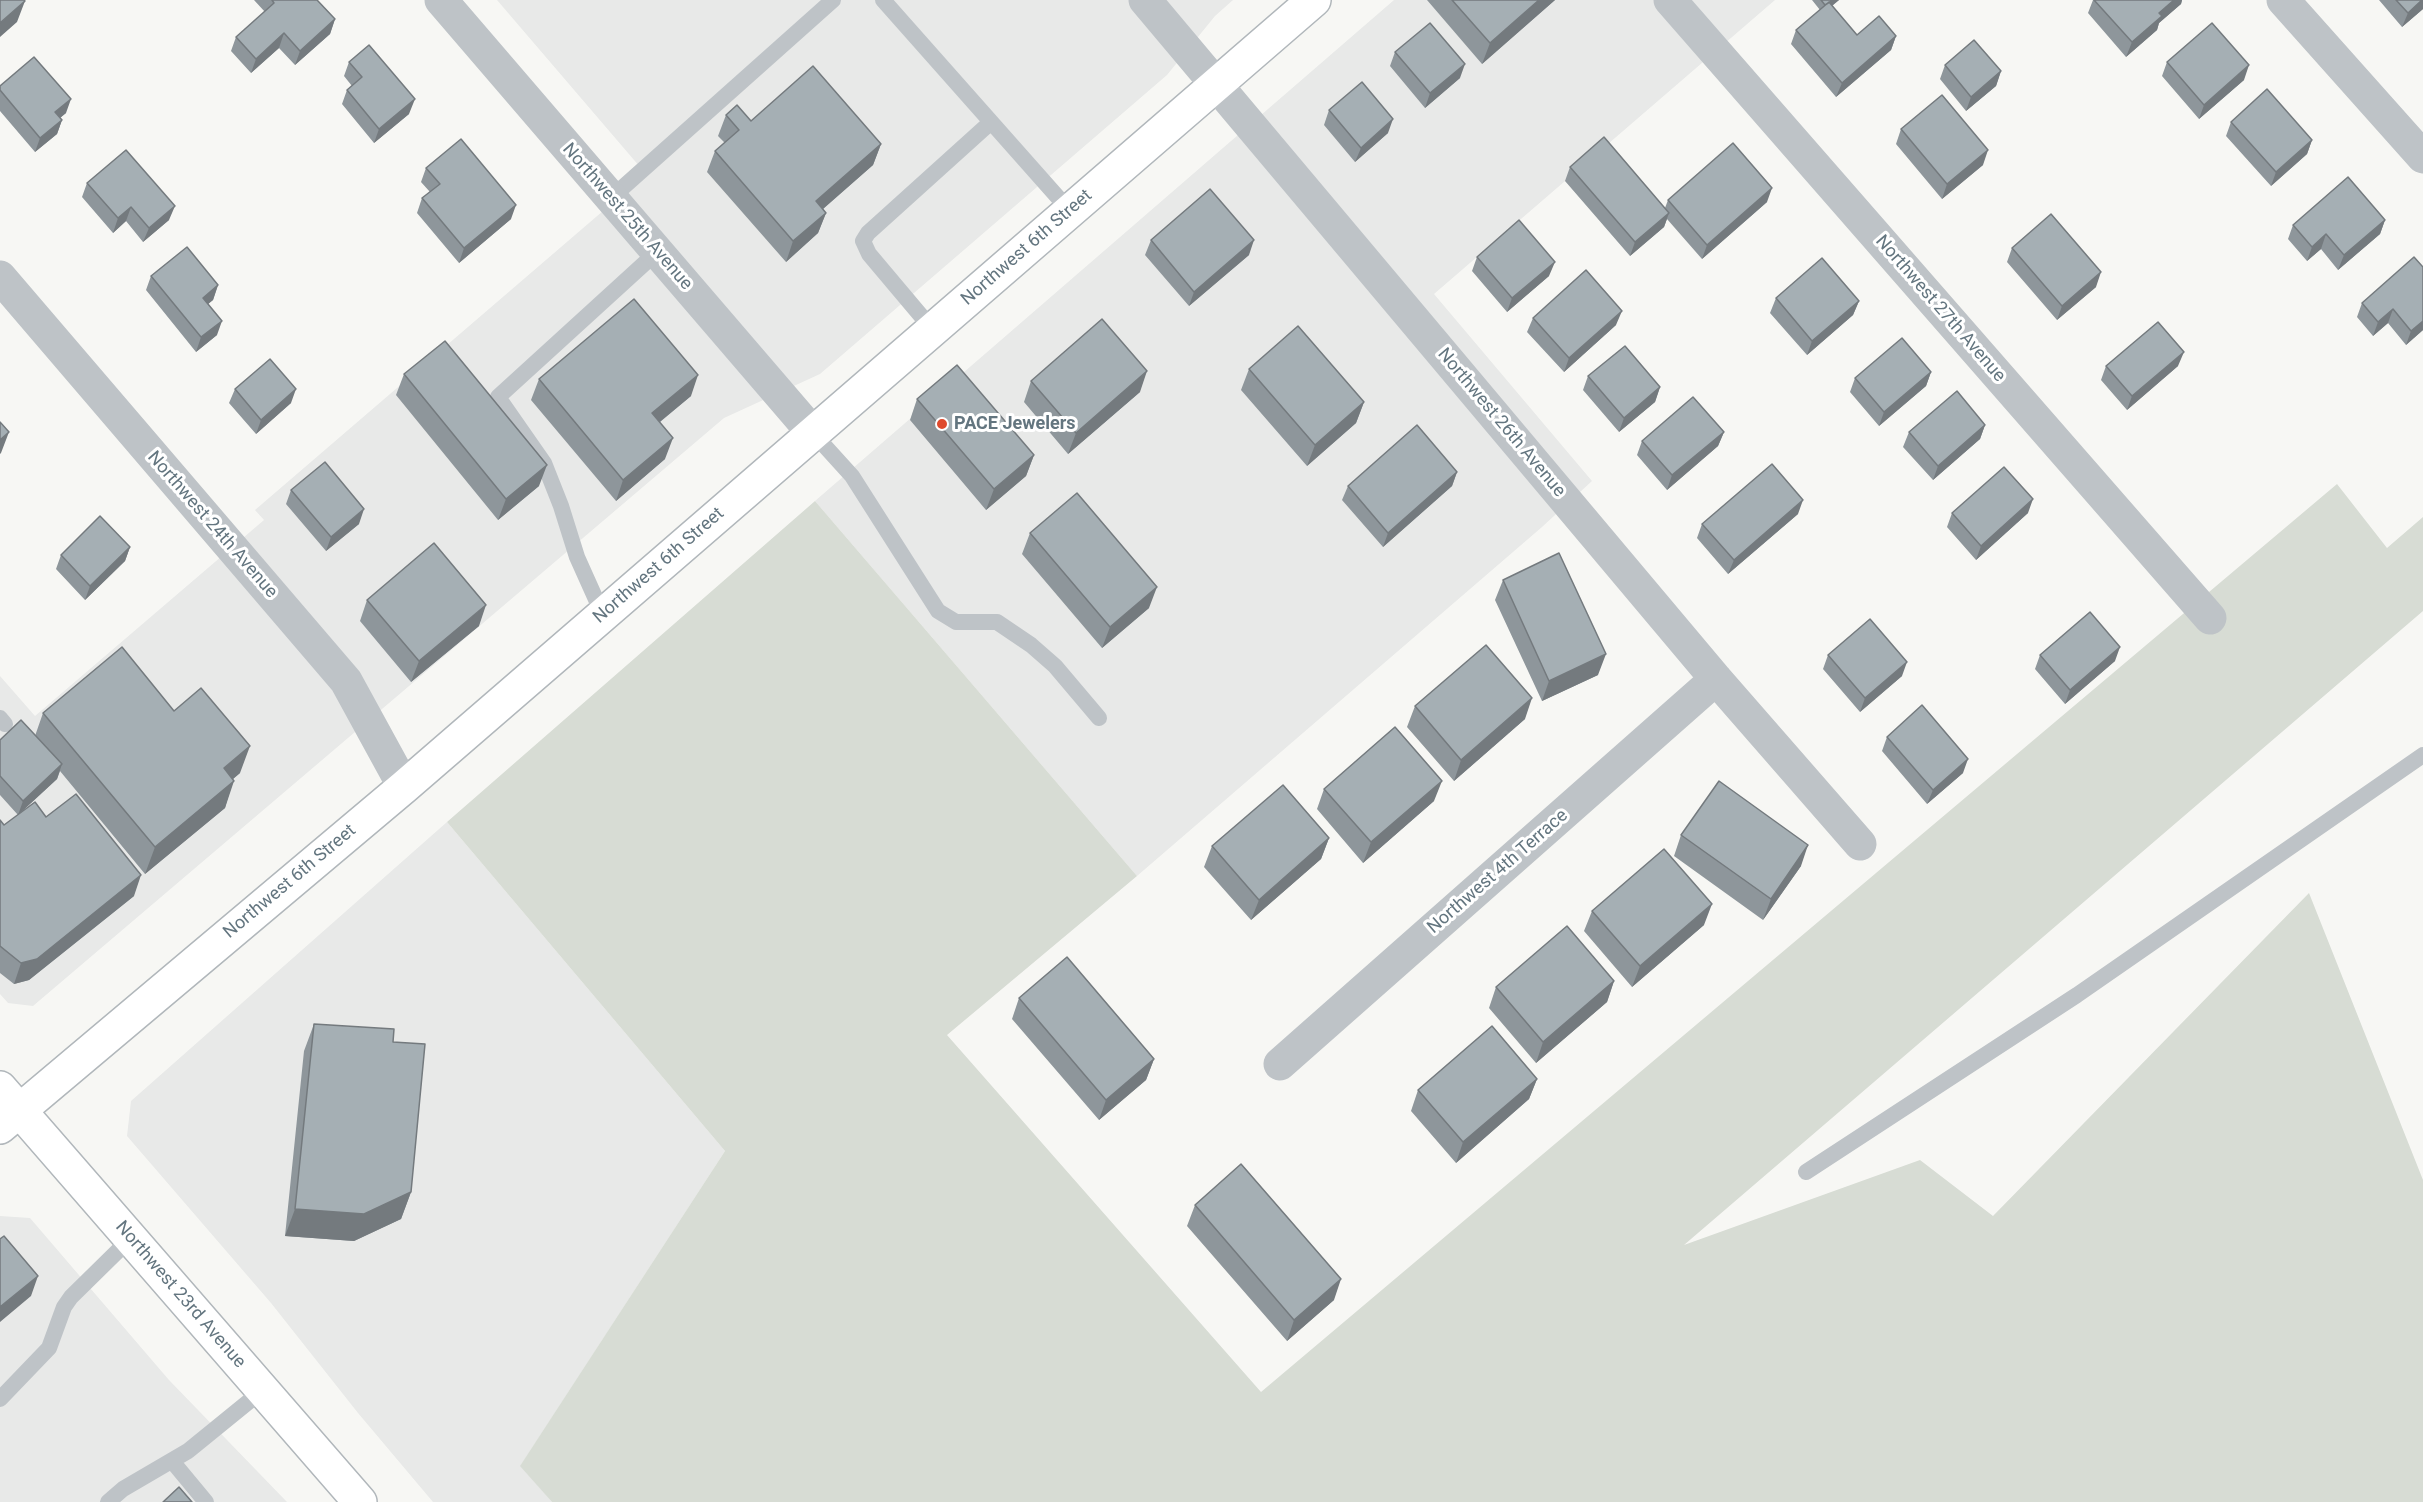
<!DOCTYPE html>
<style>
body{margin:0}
canvas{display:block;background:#f7f7f4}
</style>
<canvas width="2423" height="1502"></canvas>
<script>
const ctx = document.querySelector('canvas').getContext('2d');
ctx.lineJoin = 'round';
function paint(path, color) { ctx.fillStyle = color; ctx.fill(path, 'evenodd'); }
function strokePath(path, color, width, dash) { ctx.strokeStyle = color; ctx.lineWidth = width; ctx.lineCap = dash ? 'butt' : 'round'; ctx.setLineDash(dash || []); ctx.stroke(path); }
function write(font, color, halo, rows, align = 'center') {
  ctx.font = font + ' Roboto,sans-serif'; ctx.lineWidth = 6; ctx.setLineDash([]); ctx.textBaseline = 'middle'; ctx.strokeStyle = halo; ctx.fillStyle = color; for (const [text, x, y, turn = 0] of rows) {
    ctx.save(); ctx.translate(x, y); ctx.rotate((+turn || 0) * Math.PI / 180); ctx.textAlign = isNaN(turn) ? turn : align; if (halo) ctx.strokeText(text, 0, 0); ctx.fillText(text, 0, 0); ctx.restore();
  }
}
const built = new Path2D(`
 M497,0H1233L1215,16L1167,75L820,374L724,418L33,1006L8,1003L0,994V676L35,716L264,520L255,510L646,174Z
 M1394,0H1775L1434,294L1592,481L1542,527L1137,876L815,501Z
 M447,822L725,1151L521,1465L552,1502H433L358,1413L271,1303L127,1136L131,1101Z
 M0,1216L30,1218L169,1380L287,1502H0Z`);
const green = new Path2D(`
 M2337,484L2387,548L2423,517V611L1684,1245L1920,1160L1993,1216L2309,893L2423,1180V1502H552L520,1466L725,1151L447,822L815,501L1137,876L947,1035L1261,1392Z`);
const service = new Path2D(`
 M883,0L1070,211
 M611,198L833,0
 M933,330L869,254L863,241L868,233L991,122
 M813,433L852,476L938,611L956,622H997L1031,645L1055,666L1099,718
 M603,615L577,557L561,506L544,463L498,397L657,252
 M0,718L5,724
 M1806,1172L2077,995L2423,755
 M0,1399L49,1348L64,1307L71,1297L131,1238
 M172,1461L206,1502
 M108,1502L123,1489L188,1451L263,1390`);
const minor = new Path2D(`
 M441,0L813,433
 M1145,0L1716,679L1860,844
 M1670,0L2210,618
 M2283,0L2423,157
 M0,277L346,681L404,787
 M1280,1064L1716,679`);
const secondary = new Path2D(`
 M0,1088L360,1502
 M0,1127L404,787L1314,0`);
const wall = new Path2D(`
 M254,0H317L335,19L330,34L295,65L279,48L251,73L231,51L236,37L265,12Z
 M1427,0H1555L1482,64Z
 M1812,0H1839L1832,6L1857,35L1896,36L1891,50L1836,97L1791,44L1796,30L1820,10Z
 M2093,0H2182L2181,4L2159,23L2157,30L2126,57L2088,13Z
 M2379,0H2423V9L2402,27Z
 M1395,52L1460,78L1425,108L1390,66Z
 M349,62L409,114L374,143L342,104L347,90L352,86L344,76Z
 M2167,62L2244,80L2199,119L2162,76Z
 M1945,65L2001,71L1996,86L1966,111L1940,79Z
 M0,86L66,113L60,118L62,120L57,134L35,152L0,111Z
 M1329,110L1388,133L1355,162L1324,125Z
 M726,115L751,121L881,144L873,165L823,209L826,213L818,233L786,262L707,172L715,151L725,143L718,136Z
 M2231,122L2312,140L2307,154L2271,186L2226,136Z
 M1901,129L1983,165L1942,199L1896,144Z
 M1570,167L1665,208L1668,200L1767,202L1702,259L1667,219L1664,227L1630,256L1565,181Z
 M426,168L511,219L459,263L417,213L422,198L430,192L421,182Z
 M87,183L169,220L143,242L126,221L113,233L82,197Z
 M2385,220L2380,234L2338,270L2321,249L2307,261L2288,239L2293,225Z
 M1151,240L1249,255L1189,306L1145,255Z
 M2012,248L2096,287L2057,320L2007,262Z
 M1477,257L1549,276L1507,312L1472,271Z
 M2423,267V330L2406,345L2388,323L2373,336L2357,317L2362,303Z
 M151,276L218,285L213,300L208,304L217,335L196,352L146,290Z
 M1776,298L1859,301L1853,315L1807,355L1770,313Z
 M1533,318L1616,325L1564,372L1527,332Z
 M2106,366H2178L2127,410L2101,380Z
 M1249,369L1364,402L1356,423L1307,466L1241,390Z
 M1931,372L1926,386L1879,426L1850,392L1855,378Z
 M404,374L539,486L498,520L396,395Z
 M1588,376L1660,387L1655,402L1619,432L1583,390Z
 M539,379L691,396L660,422L665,459L616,501L531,400Z
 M1031,381L1140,392L1068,454L1024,402Z
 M235,389L291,403L256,434L229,403Z
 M917,399L1034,455L1026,476L986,510L910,420Z
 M1985,425L1980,439L1933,480L1903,447L1909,432Z
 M1724,432L1718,446L1667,490L1637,455L1642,441Z
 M1457,472L1452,486L1383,547L1342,500L1348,486Z
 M291,490L359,524L326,551L286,504Z
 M1952,513H2028L1976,560L1947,527Z
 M1798,514L1728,574L1697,538L1702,524Z
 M1030,533L1149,608L1102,648L1022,554Z
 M130,547L125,561L85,600L56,569L61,555Z
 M1503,580L1598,675L1542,701L1495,600Z
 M367,600L479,626L411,682L360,621Z
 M1828,655L1902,676L1860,712L1823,669Z
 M2040,655L2115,661L2065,704L2035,669Z
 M1415,706L1525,719L1454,781L1407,727Z
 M174,711L240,773L233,779L225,808L145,874L60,771L57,779L18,815L0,795V740L35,736L43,713Z
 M1887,737L1963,773L1927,804L1882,751Z
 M1324,789L1434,801L1363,863L1317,809Z
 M46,817L134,896L29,980L14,984L0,973V820L4,825Z
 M1681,835L1801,866L1763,920L1674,856Z
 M1329,838L1321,859L1251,920L1204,867L1212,846Z
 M1592,911L1704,925L1632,987L1584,931Z
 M1614,981L1607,1002L1536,1063L1489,1008L1496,987Z
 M1019,998L1154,1059L1146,1080L1099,1120L1012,1019Z
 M314,1024L393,1042L411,1192L401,1219L354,1241L285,1236L304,1051Z
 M1537,1079L1529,1099L1456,1163L1411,1111L1418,1090Z
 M1195,1205L1334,1300L1287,1341L1187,1226Z`);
const shadedWall = new Path2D(`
 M1539,0H1555L1482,64L1490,43Z
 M1833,0H1839L1823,13L1826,6Z
 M2174,0H2182L2181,4L2159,23L2157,30L2126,57L2132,42L2159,13Z
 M2422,0H2423V9L2402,27L2408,13Z
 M25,1L17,22L0,37V23Z
 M335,19L330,34L295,65L300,51Z
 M284,33L279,48L251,73L256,59Z
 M1896,36L1891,50L1836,97L1842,83Z
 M1465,64L1460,78L1425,108L1430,93Z
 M2249,65L2244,80L2199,119L2204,105Z
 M2001,71L1996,86L1966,111L1971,97Z
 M71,99L66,113L50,126L55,112Z
 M415,99L409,114L374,143L379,129Z
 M1393,119L1388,133L1355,162L1361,148Z
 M62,120L57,134L35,152L40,138Z
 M2312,140L2307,154L2271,186L2276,172Z
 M881,144L873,165L808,222L816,201Z
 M1988,150L1983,165L1942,199L1947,184Z
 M1772,188L1767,202L1702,259L1707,245Z
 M516,205L511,219L459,263L464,248Z
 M175,206L169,220L143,242L149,228Z
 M131,207L126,221L113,233L118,218Z
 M826,213L818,233L786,262L793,241Z
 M1669,213L1664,227L1630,256L1635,242Z
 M2385,220L2380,234L2338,270L2344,255Z
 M2326,234L2321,249L2307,261L2312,247Z
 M1254,240L1249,255L1189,306L1194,292Z
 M1555,262L1549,276L1507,312L1512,298Z
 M2101,272L2096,287L2057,320L2062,306Z
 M218,285L213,300L198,312L203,298Z
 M1859,301L1853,315L1807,355L1812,341Z
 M2393,309L2388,323L2373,336L2378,322Z
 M1622,311L1616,325L1564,372L1569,358Z
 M222,321L217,335L196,352L201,337Z
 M2423,321V330L2406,345L2411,331Z
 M2184,352L2178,366L2127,410L2132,396Z
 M1147,371L1140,392L1068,454L1076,433Z
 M1931,372L1926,386L1879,426L1884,412Z
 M698,375L691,396L645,434L652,413Z
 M1660,387L1655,402L1619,432L1624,418Z
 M296,389L291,403L256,434L261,420Z
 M1364,402L1356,423L1307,466L1315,445Z
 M1985,425L1980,439L1933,480L1938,466Z
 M9,432L1,453L0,454V440Z
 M1724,432L1718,446L1667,490L1672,475Z
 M673,438L665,459L616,501L623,480Z
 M1034,455L1026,476L986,510L994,489Z
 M547,465L539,486L498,520L506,499Z
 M1457,472L1452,486L1383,547L1388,533Z
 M2033,499L2028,513L1976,560L1981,546Z
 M1803,500L1798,514L1728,574L1734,560Z
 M364,509L359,524L326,551L331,537Z
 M130,547L125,561L85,600L90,586Z
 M1157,587L1149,608L1102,648L1110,627Z
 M486,605L479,626L411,682L419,661Z
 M2120,647L2115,661L2065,704L2070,690Z
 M1606,654L1598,675L1542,701L1549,681Z
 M1907,662L1902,676L1860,712L1865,698Z
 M1532,698L1525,719L1454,781L1461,760Z
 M250,746L240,773L214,795L224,768Z
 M1968,759L1963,773L1927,804L1933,790Z
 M62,764L57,779L18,815L23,801Z
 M234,781L225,808L145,874L155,847Z
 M1442,781L1434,801L1363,863L1371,842Z
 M1329,838L1321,859L1251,920L1259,900Z
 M1808,845L1801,866L1763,920L1771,899Z
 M141,875L134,896L29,980L14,984L21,963Z
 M1712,904L1704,925L1632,987L1640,966Z
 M1614,981L1607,1002L1536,1063L1543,1042Z
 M1154,1059L1146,1080L1099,1120L1106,1100Z
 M1537,1079L1529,1099L1456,1163L1463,1142Z
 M411,1192L401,1219L354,1241L285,1236L295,1209Z
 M38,1276L31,1296L0,1322V1307Z
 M1341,1279L1334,1300L1287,1341L1294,1320Z`);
const building = new Path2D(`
 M0,0H24L25,1L0,23Z
 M272,0H317L335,19L300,51L284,33L256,59L236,37L274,3Z
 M1452,0H1539L1490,43Z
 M1821,0H1833L1825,5Z
 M2094,0H2174L2159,13L2162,16L2132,42Z
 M2396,0H2422L2408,13Z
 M1829,2L1857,35L1879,16L1896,36L1842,83L1796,30Z
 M1430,23L1465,64L1430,93L1395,52Z
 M2212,23L2249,65L2204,105L2167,62Z
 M1974,40L2001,71L1971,97L1945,65Z
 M369,45L415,99L379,129L347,90L362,77L349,62Z
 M34,57L71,99L55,112L62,120L40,138L0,90V86Z
 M813,66L881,144L816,201L826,213L793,241L715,151L739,130L726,115L737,105L751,121Z
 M1362,82L1393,119L1361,148L1329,110Z
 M2267,89L2312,140L2276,172L2231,122Z
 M1942,95L1988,150L1947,184L1901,129Z
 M1604,137L1669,213L1635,242L1570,167Z
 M461,139L516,205L464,248L422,198L440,184L426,168Z
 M1733,143L1772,188L1707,245L1668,200Z
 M126,150L175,206L149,228L131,207L118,218L87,183Z
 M2348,177L2385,220L2344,255L2326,234L2312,247L2293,225Z
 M1210,189L1254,240L1194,292L1151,240Z
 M2051,214L2101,272L2062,306L2012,248Z
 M1519,220L1555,262L1512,298L1477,257Z
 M187,247L218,285L203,298L222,321L201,337L151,276Z
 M2414,257L2423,267V321L2411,331L2393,309L2378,322L2362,303Z
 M1822,258L1859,301L1812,341L1776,298Z
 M1586,270L1622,311L1569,358L1533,318Z
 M634,299L698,375L652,413L673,438L623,480L539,379Z
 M1102,319L1147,371L1076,433L1031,381Z
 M2158,322L2184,352L2132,396L2106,366Z
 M1298,326L1364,402L1315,445L1249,369Z
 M1902,338L1931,372L1884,412L1855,378Z
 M445,341L547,465L506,499L404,374Z
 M1625,346L1660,387L1624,418L1588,376Z
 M270,359L296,389L261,420L235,389Z
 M957,365L1034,455L994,489L917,399Z
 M1957,391L1985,425L1938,466L1909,432Z
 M1693,397L1724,432L1672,475L1642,441Z
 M0,422L9,432L0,440Z
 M1417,425L1457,472L1388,533L1348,486Z
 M325,462L364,509L331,537L291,490Z
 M1772,464L1803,500L1734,560L1702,524Z
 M2004,467L2033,499L1981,546L1952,513Z
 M1077,493L1157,587L1110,627L1030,533Z
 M100,516L130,547L90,586L61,555Z
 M434,543L486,605L419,661L367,600Z
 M1559,553L1606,654L1549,681L1503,580Z
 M2090,612L2120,647L2070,690L2040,655Z
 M1870,619L1907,662L1865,698L1828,655Z
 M1486,645L1532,698L1461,760L1415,706Z
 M122,647L174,711L201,688L250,746L224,768L234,781L155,847L43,713Z
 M1922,705L1968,759L1933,790L1887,737Z
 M21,720L62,764L23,801L0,776V740Z
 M1395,727L1442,781L1371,842L1324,789Z
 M1719,781L1808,845L1771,899L1681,835Z
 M1283,785L1329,838L1259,900L1212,846Z
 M76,794L141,875L37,959L21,963L0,946V820L4,825L35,802L46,817Z
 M1664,849L1712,904L1640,966L1592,911Z
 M1567,926L1614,981L1543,1042L1496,987Z
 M1067,957L1154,1059L1106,1100L1019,998Z
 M314,1024L394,1029L393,1042L425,1044L411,1192L364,1214L295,1209Z
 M1492,1026L1537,1079L1463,1142L1418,1090Z
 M1241,1164L1341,1279L1294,1320L1195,1205Z
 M4,1236L38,1276L0,1307V1239Z
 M179,1487L192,1502H163Z`);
const markers = [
 [942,424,6,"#df4a2d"]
];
const streetNames = [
 ["Northwest 25th Avenue",627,217,49],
 ["Northwest 6th Street",1027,248,-41],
 ["Northwest 27th Avenue",1940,309,49],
 ["Northwest 26th Avenue",1501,423,50],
 ["Northwest 24th Avenue",212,525,49],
 ["Northwest 6th Street",659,566,-41],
 ["Northwest 4th Terrace",1498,872,-41],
 ["Northwest 6th Street",290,882,-40],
 ["Northwest 23rd Avenue",180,1295,49]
];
const poiNames = [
 ["PACE Jewelers",954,424]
];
paint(built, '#e8e9e8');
paint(green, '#d7dcd4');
strokePath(secondary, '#b1b7bb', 36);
strokePath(service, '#bec3c7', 16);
strokePath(minor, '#bec3c7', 33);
strokePath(secondary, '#fff', 33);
paint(wall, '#8e969b');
paint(shadedWall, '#747a7e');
paint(building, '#a5afb4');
strokePath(building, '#747a7e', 1.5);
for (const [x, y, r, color] of markers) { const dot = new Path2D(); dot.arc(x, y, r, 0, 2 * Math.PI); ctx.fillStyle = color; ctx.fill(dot); strokePath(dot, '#fff', 2); }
write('18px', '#63757f', '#fff', streetNames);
write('bold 18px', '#63757f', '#fff', poiNames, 'left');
</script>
